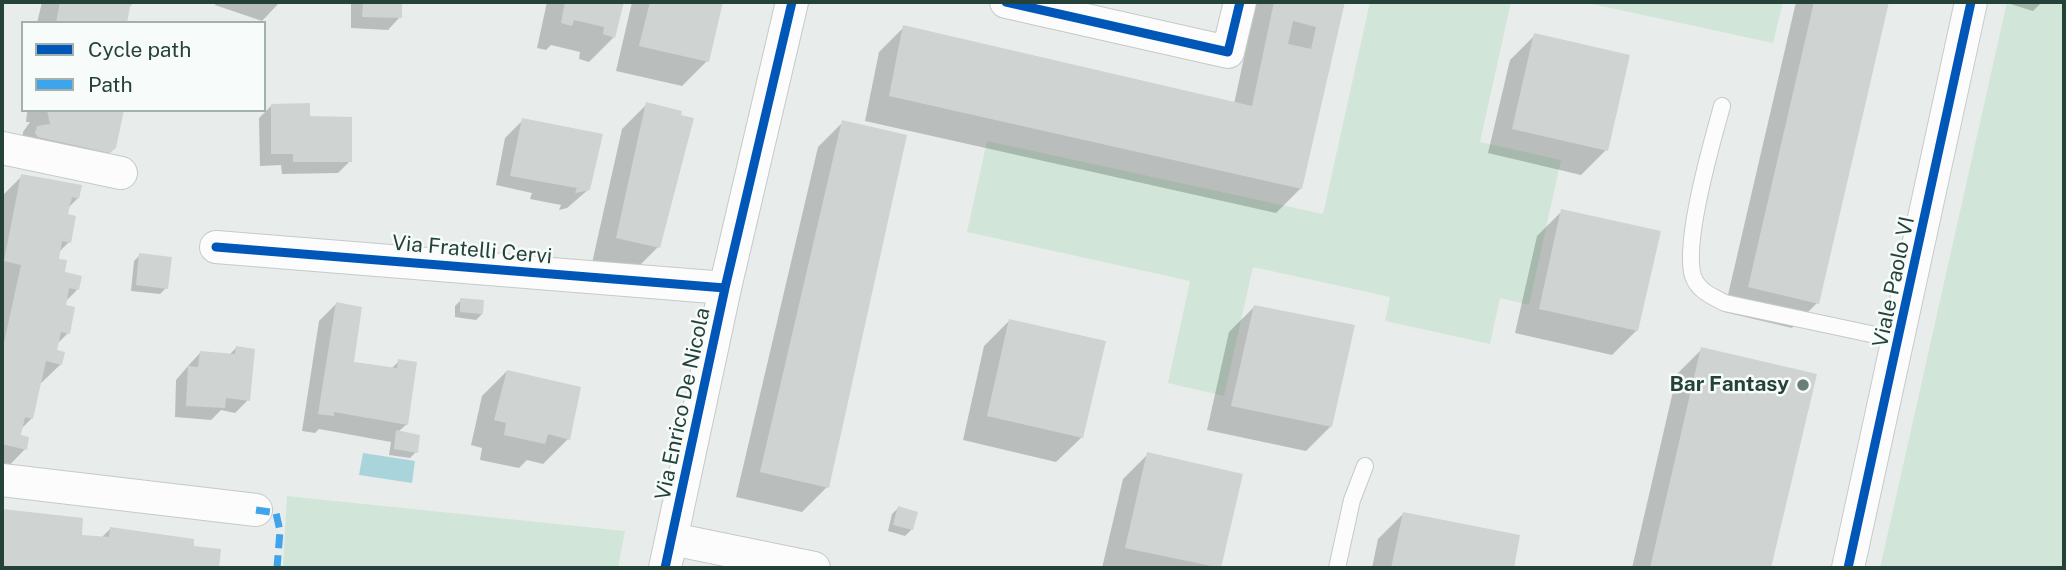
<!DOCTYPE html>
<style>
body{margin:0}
#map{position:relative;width:2066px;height:570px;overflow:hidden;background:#e8edeb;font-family:"Public Sans",sans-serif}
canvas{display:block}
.frame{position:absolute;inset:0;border:4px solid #24423a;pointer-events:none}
.legend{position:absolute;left:21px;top:21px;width:245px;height:91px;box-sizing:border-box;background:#f7fbf9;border:2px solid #a3b1ad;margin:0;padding:9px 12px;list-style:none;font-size:21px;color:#24423a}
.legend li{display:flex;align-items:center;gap:14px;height:35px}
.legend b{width:35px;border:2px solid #a3b1ad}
</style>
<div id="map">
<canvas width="2066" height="570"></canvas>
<div class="frame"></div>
<ul class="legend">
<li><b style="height:9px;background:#0057b8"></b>Cycle path</li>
<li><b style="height:9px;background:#3ea4ec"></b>Path</li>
</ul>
</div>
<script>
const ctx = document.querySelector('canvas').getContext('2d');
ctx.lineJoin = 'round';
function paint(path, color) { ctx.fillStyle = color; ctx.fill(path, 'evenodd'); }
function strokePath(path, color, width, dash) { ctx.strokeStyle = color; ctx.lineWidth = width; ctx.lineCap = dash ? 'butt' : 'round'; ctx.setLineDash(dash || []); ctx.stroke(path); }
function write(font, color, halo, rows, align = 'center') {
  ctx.font = font + ' "Public Sans",sans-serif'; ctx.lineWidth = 5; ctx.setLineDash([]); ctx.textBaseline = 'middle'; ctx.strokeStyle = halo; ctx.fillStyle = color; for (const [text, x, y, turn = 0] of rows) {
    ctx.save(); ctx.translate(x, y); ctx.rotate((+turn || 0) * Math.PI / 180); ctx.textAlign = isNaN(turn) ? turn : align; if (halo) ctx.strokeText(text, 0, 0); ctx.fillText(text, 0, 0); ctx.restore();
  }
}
const green = new Path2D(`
 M1370,2H1511L1480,142L1561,160L1529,305L1500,298L1490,344L1385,321L1390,297L1253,267L1224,396L1168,383L1190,281L967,232L987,141L1323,214Z
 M1583,2H1783L1773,43Z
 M2007,2H2064V568H1880Z
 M287,496L625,531L618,568H283Z`);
const water = new Path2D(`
 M363,453L415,461L412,483L359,475Z`);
const shadow = new Path2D(`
 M42,2H134L128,8L125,23H37Z
 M216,2H280L262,21L215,5Z
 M351,2H401L400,17L388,30L351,28Z
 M547,2H622L614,37L589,62L579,59L580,52L551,45L546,50L537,48Z
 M632,2H722L707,61L682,86L616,71Z
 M1256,2H1343L1301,188L1276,213L865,121L879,52L904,27L1234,104Z
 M1796,2H1887L1817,303L1792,328L1724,312Z
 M2004,2H2042L2033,11Z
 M1535,35L1606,150L1581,175L1488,153L1510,60Z
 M647,104L658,247L633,272L592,263L622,129Z
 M272,105L308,118L350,161L338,173L282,174L281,165L260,166L259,118Z
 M29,110H122L112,150L87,175L22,142L23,132L30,122H26L27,113Z
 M523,120L589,189L567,208L559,210L561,205L530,199L532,193L496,185L505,138Z
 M843,122L827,487L802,512L736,497L818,147Z
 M22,176L78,198L68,208L66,216L69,242L58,253L57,260L63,274L77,290L65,302L68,333L56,345L55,351L61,364L38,386L32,418L21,429L19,436L25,449L2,473V196Z
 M1562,211L1637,330L1612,355L1515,333L1537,236Z
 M140,255L166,288L160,294L131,291L134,261Z
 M461,300L482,314L476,320L455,317V306Z
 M336,304L352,363L391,369L399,361L407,424L398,432L416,452L410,458L389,455L391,442L319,429L315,433L302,431L319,321Z
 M1254,307L1331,426L1306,451L1207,430L1229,332Z
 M1009,321L1082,437L1056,462L963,440L984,346Z
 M236,348L248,400L235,413L221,410L211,420L175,417L176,380L188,366L200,353L229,355Z
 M1702,349L1814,375L1769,568H1632L1677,374Z
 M507,371L568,439L543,464L527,460L519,468L480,460L482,448L471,445L482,396Z
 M1148,454L1241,476L1219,568H1102L1123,479Z
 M898,508L912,529L905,536L888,531L892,514Z
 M2,511L81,520L80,536L101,538L110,529L192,547L220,551L217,568H2Z
 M1403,514L1518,537L1512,568H1372L1378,539Z`);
const building = new Path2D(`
 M60,2H131L127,23H56Z
 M363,2H402V18L362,17Z
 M565,2H624L615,38L603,34L604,27L574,20L572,26L561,23Z
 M650,2H723L709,62L639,46Z
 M1274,2H1345L1302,189L889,96L903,25L1252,106ZM1293,21L1316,27L1311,49L1288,44Z
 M1814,2H1889L1819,304L1748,287Z
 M1534,33L1630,55L1608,151L1512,129Z
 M646,102L682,111L681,115L694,118L660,248L616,238Z
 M310,103V116L352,117V162H293V154H271V104Z
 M47,110H124L116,148L110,153L38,137L35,133L37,126L50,124Z
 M522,118L603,134L590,190L575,193L577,188L510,176Z
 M842,120L907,135L829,488L760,472Z
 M21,174L82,185L79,199L72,197L68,214L76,216L71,243L62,241L59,259L67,260L65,272L82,276L79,290L69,288L66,305L75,307L70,334L61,332L57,350L65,352L62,365L46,361L33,419L25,417L21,435L29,437L27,450L2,444V352L21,265L4,261Z
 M1561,209L1661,231L1638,331L1539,309Z
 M139,253L172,257L168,289L136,285Z
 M460,298L484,300L483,314L460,312Z
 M336,302L362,307L354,362L397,368L398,359L417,362L408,425L334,412V416L318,414Z
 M1254,305L1355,325L1332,427L1231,406Z
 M1009,319L1106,341L1083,438L987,416Z
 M236,346L255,349L250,401L226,398L225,408L186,406L188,366L198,367L200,351L235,354Z
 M1701,347L1817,374L1771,568H1650Z
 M507,370L581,387L570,440L548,434L545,444L504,435L506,423L494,420Z
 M396,430L420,435L418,453L394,449Z
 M1147,452L1243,474L1221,568L1125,548Z
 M898,506L918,512L913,530L893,525Z
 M2,509L83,518L82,535L109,537L110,527L194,539V546L221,549L219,568H2Z
 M1403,512L1520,535L1514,568H1391Z`);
const lane = new Path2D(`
 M1722,106C1712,142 1683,242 1693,276C1698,291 1712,296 1725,303L1899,340
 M1337,568L1352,500L1365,466`);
const street = new Path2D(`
 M1006,2L1228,52L1240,2
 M2,148L121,173
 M216,247L725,288
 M2,480L256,510
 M672,539L814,568
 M665,568L725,288L792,2
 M1848,568L1971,2`);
const quiet = new Path2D(`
 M256,510L276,513L280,531L277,568`);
const cycleway = new Path2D(`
 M1006,2L1228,52L1240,2
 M216,247L725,288
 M665,568L725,288L792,2
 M1848,568L1971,2`);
const markers = [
 [1803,385,7,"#697e78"]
];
const streetNames = [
 ["Via Fratelli Cervi",472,250,5],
 ["Viale Paolo VI",1894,282,-78],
 ["Via Enrico De Nicola",683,404,-78]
];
const poiNames = [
 ["Bar Fantasy",1789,385]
];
paint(green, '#d1e6d8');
paint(water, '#a9d4db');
paint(shadow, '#0003');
paint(building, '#cfd4d2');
strokePath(lane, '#c5cac8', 18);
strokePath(street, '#c5cac8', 34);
strokePath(lane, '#fcfcfc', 16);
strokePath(street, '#fcfcfc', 32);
strokePath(quiet, '#3ea4ec', 7, [14, 7]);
strokePath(cycleway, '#0057b8', 9);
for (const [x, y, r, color] of markers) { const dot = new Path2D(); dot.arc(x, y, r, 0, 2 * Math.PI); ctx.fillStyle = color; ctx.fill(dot); strokePath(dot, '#f7fbf9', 2.5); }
write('21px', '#24423a', '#f7fbf9', streetNames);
write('bold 21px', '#24423a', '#f7fbf9', poiNames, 'right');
</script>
